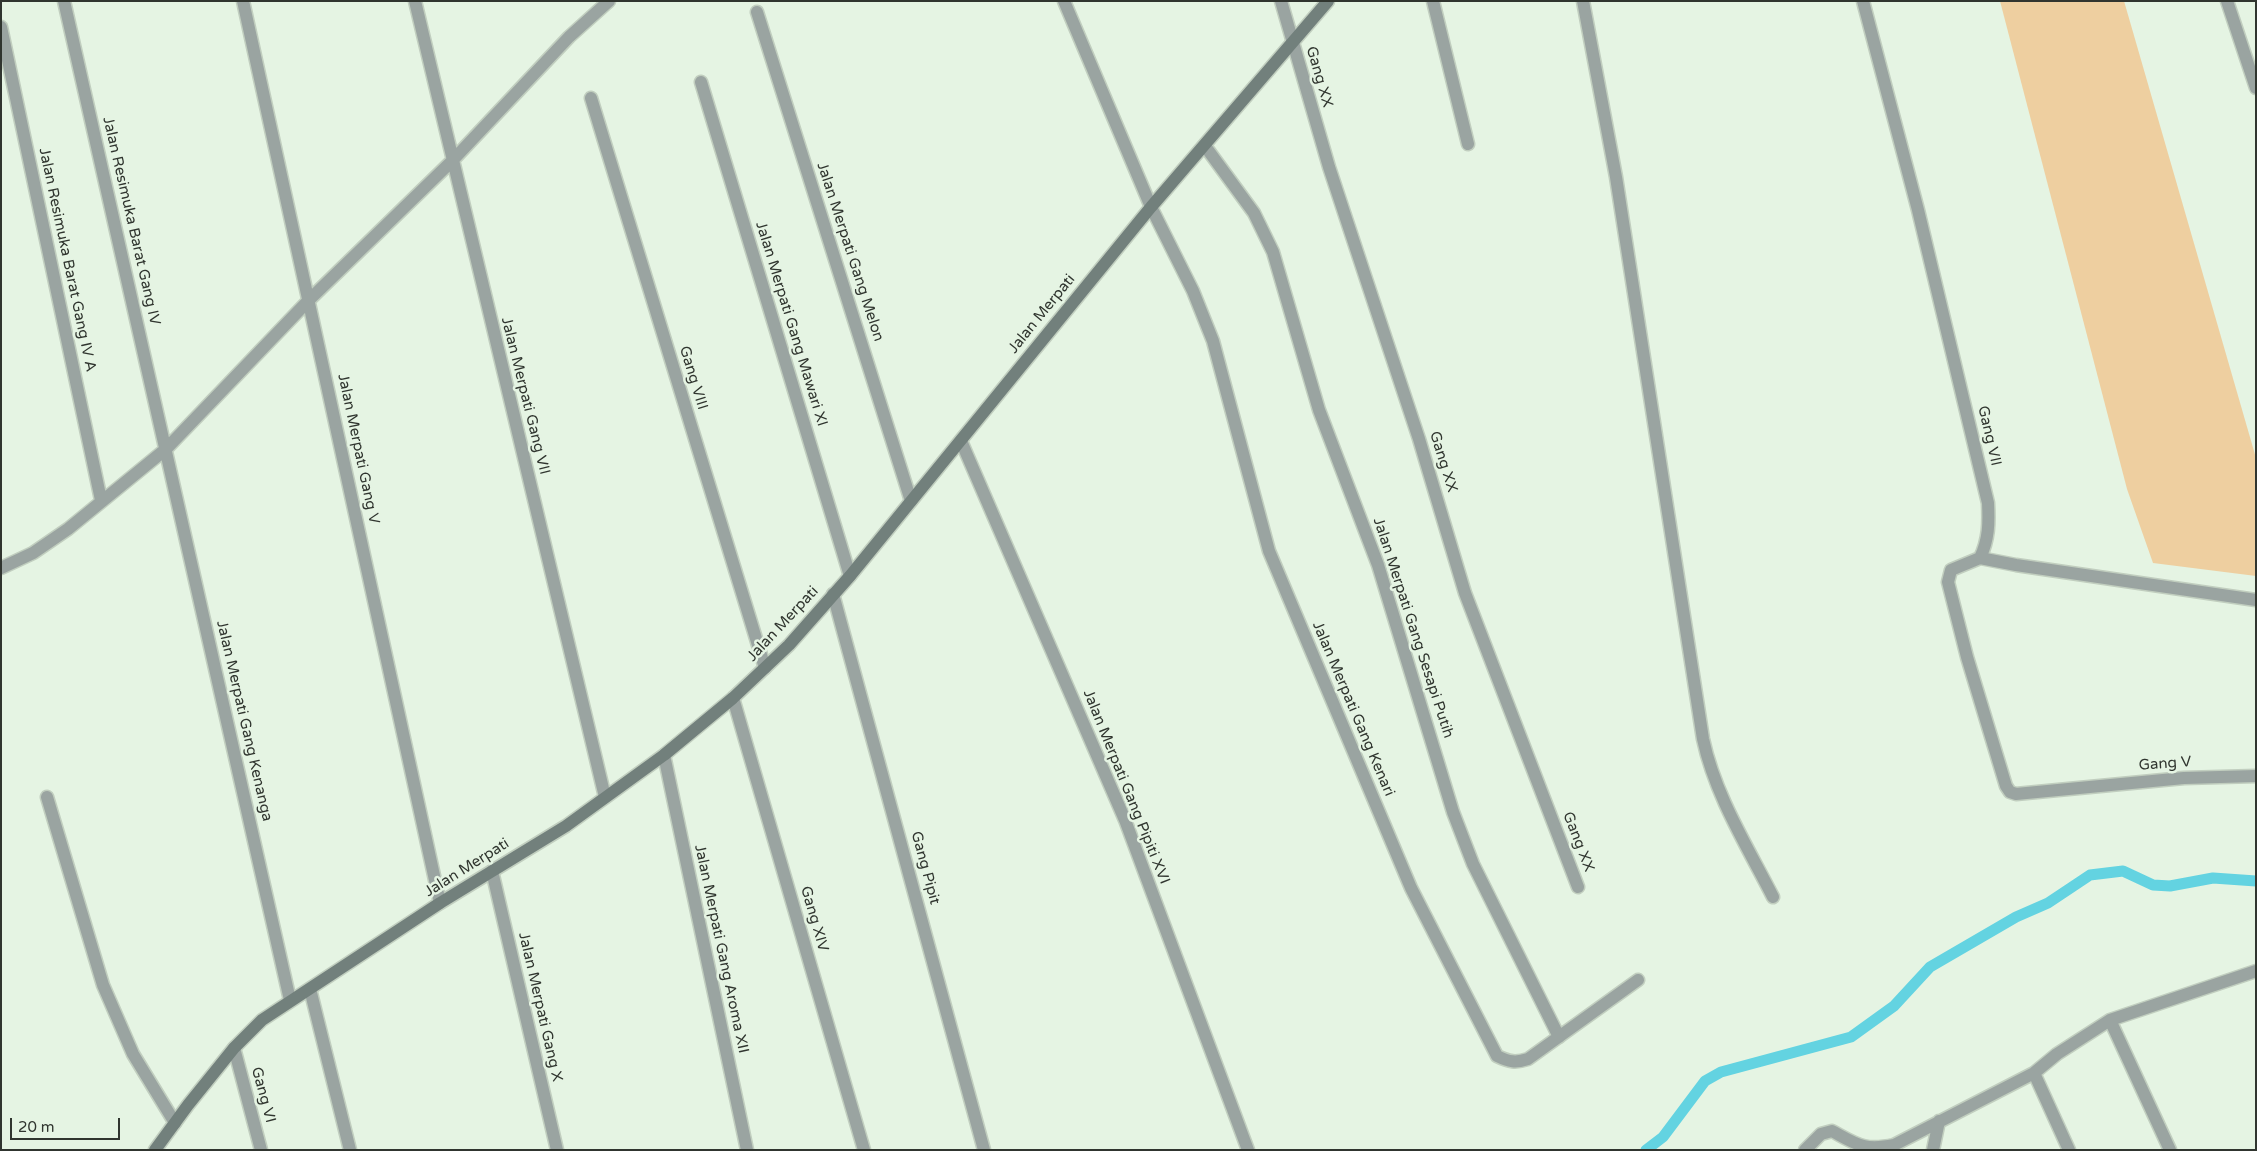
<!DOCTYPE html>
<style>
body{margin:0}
#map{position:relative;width:2257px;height:1151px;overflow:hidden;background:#e5f4e3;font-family:"Varela Round",sans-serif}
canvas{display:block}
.frame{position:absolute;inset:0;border:2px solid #30352f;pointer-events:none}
.scale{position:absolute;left:10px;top:1118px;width:110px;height:22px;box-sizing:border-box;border:2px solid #30352f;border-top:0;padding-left:6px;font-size:15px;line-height:18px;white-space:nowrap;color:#30352f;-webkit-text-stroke:4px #e5f4e3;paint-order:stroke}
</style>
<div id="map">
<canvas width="2257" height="1151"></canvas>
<div class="frame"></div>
<div class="scale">20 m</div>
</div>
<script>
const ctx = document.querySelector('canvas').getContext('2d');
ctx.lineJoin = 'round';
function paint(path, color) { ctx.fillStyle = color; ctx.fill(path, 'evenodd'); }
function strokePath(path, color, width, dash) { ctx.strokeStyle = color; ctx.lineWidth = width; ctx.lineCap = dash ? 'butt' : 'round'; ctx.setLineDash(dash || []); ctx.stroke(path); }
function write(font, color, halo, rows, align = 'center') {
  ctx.font = font + ' "Varela Round",sans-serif'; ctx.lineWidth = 5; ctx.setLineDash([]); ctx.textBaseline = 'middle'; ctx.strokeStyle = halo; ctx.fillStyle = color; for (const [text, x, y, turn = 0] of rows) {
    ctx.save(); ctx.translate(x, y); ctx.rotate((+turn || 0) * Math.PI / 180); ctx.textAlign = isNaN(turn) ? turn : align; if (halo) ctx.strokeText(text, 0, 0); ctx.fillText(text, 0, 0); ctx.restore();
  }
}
const green = new Path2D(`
 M2000,1H2124L2256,458V576L2153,563L2127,489Z`);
const stream = new Path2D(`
 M1646,1150L1663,1137L1705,1081L1721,1072L1851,1037L1894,1006L1930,967L2016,917L2048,903L2090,875L2123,871L2153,885L2170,886L2213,878L2256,881`);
const street = new Path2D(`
 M64,1L290,1000
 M243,1L440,903
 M415,1L605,797
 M1064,1L1151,207L1193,291L1213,341L1269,551L1411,888L1497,1056C1509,1062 1516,1063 1528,1059L1638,980
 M1281,1L1329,167L1419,439L1465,593L1578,887
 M1433,1L1468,144
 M1583,1L1616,177L1703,739C1715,795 1747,846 1773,897
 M1863,1L1918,210L1988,503C1989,523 1989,539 1980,558L1951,570L1948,582L1967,657L2006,786L2010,792L2016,794L2184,778L2256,776
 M2227,1L2256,88
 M757,12L911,501
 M1,27L101,500
 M701,82L850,576
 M591,98L765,668
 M1205,146L1254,213L1273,252L1319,410L1378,565L1453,812L1473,864L1559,1037
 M961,441L1125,820L1248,1150
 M1980,558L2016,565L2256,600
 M1,568L33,553L68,529L166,449L309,300L452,161L569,37L609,1
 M833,594L984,1150
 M733,698L864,1150
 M664,755L747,1150
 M47,797L103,985L133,1054L175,1123
 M492,871L557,1150
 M310,989L350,1150
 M2110,1020L2170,1150
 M234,1048L261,1150
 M2034,1073L2069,1150
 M1805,1150L1821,1134L1832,1131C1858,1145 1864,1151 1894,1145L2034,1073L2057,1054L2110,1020L2256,971
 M1933,1150L1939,1121`);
const secondary = new Path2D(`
 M155,1150L188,1105L234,1048L262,1020L440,903L566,826L664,755L733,698L789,645L850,576L1151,207L1328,1`);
const streetNames = [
 ["Gang XX",1319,77,74],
 ["Jalan Resimuka Barat Gang IV",131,221,77],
 ["Jalan Merpati Gang Melon",850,252,72],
 ["Jalan Resimuka Barat Gang IV A",67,260,78],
 ["Jalan Merpati",1042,314,-51],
 ["Jalan Merpati Gang Mawari XI",791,324,73],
 ["Gang VIII",693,378,73],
 ["Jalan Merpati Gang VII",525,396,76],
 ["Gang VII",1989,436,77],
 ["Jalan Merpati Gang V",358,449,78],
 ["Gang XX",1443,462,73],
 ["Jalan Merpati",783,624,-47],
 ["Jalan Merpati Gang Sesapi Putih",1413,628,72],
 ["Jalan Merpati Gang Kenari",1353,709,67],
 ["Jalan Merpati Gang Kenanga",244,721,77],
 ["Gang V",2165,764,-4],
 ["Jalan Merpati Gang Pipiti XVI",1126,787,68],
 ["Gang XX",1578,842,69],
 ["Jalan Merpati",467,868,-32],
 ["Gang Pipit",925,868,75],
 ["Gang XIV",814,919,74],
 ["Jalan Merpati Gang Aroma XII",721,949,78],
 ["Jalan Merpati Gang X",540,1007,77],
 ["Gang VI",263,1095,75]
];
paint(green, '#eecfa0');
strokePath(stream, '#63d3e1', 11);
strokePath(street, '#c1cebf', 15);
strokePath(secondary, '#c1cebf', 15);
strokePath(street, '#9aa4a1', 12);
strokePath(secondary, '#72807c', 12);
write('15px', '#30352f', '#e5f4e3', streetNames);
</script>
